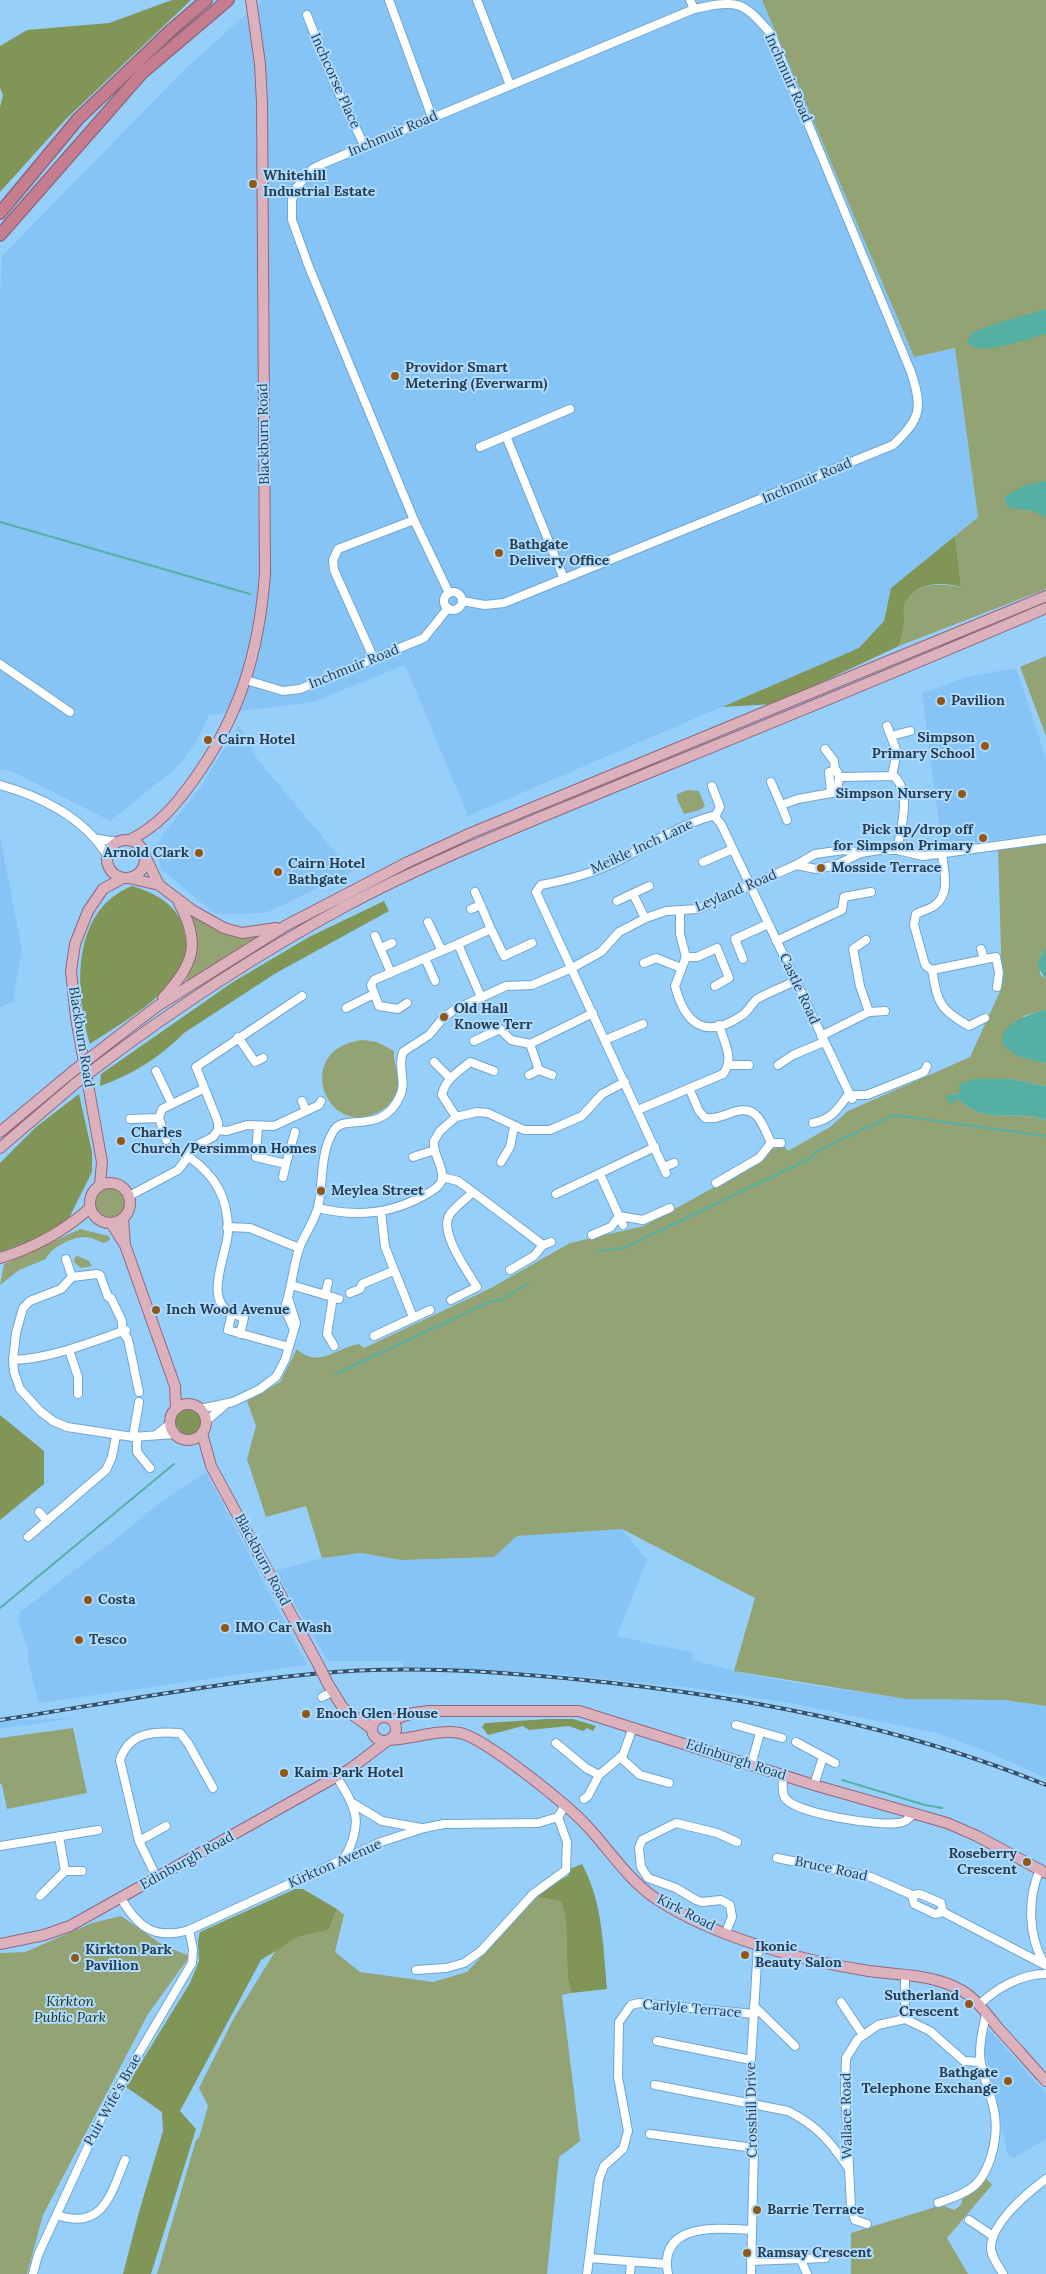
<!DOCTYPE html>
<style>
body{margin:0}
canvas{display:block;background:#97cffb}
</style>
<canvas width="1046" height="2274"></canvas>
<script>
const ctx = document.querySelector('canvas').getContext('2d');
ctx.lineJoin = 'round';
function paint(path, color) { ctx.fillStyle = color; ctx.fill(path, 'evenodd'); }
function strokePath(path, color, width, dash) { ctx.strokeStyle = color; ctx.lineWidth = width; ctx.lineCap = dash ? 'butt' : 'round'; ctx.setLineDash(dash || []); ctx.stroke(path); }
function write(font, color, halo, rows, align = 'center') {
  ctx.font = font + ' Lora,serif'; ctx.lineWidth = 4; ctx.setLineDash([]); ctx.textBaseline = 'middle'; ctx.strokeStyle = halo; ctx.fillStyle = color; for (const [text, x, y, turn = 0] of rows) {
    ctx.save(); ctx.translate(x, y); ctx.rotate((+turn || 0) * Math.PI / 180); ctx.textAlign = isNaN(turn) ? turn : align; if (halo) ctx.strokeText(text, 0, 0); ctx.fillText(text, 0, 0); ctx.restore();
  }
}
const built = new Path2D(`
 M262,0H762L914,357L955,348L978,517L891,588L884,621L859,648L468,816L405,665L313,702L209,715L194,746L175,769L110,821L14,772L0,769V293L2,256L184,70Z
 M1016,668L1046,758V834L942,847L922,693L970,676Z
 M239,725L258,760L352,872L266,913L215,914L161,869L157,849L162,836L200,788Z
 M0,837L22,949L13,1002L0,1007Z
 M206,1472L307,1665L39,1703L28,1661V1650L18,1619L21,1611L121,1535L158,1504Z
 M622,1529L647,1560L617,1636L693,1653L692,1660L734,1671L784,1681L906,1699L1005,1700L1046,1706V1778L991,1753L936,1733L796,1704L692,1688L546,1673L403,1667V1661H328L275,1571L322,1558L361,1553L401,1560L494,1557L517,1536Z
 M74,1718L0,1729V1721Z
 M989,2030L1046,2093V2139L1014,2158L1008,2155L983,2042Z`);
const green = new Path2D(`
 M762,0H1046V589L899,646C901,638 904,630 904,623C905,618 903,612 904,607C912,581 940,583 961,587L955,536L978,517L955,348L914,357Z
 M1046,656V736L1020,667Z
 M688,790L699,791L705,806L700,810L684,814L677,799V794Z
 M1046,839V947L1040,958V974L1046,980V1010L1023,1016L1039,1062L1046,1063V1086L1011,1079L960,1092L956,1095L953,1094L952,1105L954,1100L958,1099C987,1126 1014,1109 1046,1120V1706L1005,1700L906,1699L734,1671L755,1598L622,1529L517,1536L494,1557L401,1560L361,1553L322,1558L306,1506L266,1517L247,1459L256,1426L247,1401L280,1382L297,1349C318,1369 336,1348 359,1344L364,1348L491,1288L570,1243L644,1226L765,1159L772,1149L785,1147L788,1151L830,1127L848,1111L970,1057L1002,987L998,846Z
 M190,910L212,927L258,938L184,985C198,954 199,944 190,910Z
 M363,1040L377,1042L394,1051C392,1064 402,1076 398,1089C393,1102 384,1111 371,1115C322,1132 295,1047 363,1040Z
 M92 1203a18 18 0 1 1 36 0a18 18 0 1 1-36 0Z
 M80,1229L109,1236L110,1240L104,1243C98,1241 91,1237 84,1237C72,1237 50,1248 46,1259L19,1270L0,1285L4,1264Z
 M78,1256L89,1261L92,1266L81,1268L74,1262L75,1257Z
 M73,1728L87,1793L7,1809L2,1785L0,1783V1738Z
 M537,1897L561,1901C571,1930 563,1963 571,1993L562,1995L580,2141L559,2157L547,2274H157L196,2140L199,2138L208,2106L199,2088L234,2018L276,1950L298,1937L329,1930L337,1909L344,1915L335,1952L360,1972L433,1982L467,1972Z
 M121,1916L164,1946L190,1956L148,2014L43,2215L27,2274H0V1953L25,1952L92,1923Z
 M986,2178L992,2185L947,2238L968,2274H851V2233L942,2205L954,2210L961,2205L963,2197L974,2190Z`);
const forest = new Path2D(`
 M172,0H191L66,119L0,192V107L3,95L0,88V46L27,30L109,23Z
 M955,536L961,587C940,581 912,582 904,607C903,612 905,618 904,623C904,630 901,638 899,646L775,704L722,707L859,648L884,621L891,588Z
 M132,886C153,892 177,904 183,927C186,939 188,949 185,961C177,991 116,1027 90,1044C75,991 70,911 132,886Z
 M384,901L389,911L276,973L184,1033C162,1056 130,1076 100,1086L101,1074L233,982L309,937Z
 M79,1094L92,1152V1172L68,1220L30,1241L0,1252V1163L36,1127Z
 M186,1408C200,1413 203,1415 201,1432L189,1436L182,1434L176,1425L175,1416Z
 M0,1415L44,1451V1484L0,1520Z
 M548,1719H573L596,1726L593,1731L587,1728L583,1731L569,1726L529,1730L523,1726L488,1735L482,1727L485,1723Z
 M582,1864C603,1903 603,1945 607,1989L571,1993C563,1963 571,1930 561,1901L537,1897L544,1889L568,1876L570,1869Z
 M295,1889H303L337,1909L329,1930L298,1937L261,1960L180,2111L196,2129L151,2274H123L139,2212L163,2131L162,2112L126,2087L190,1983L199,1961L198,1941L200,1932Z`);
const water = new Path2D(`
 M1046,309V334C1029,338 977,359 967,342L971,333L997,323Z
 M1046,481V518L1033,511L1010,508L1005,502V496L1026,485Z
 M1046,947V980L1038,967L1040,958Z
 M1046,1010V1063C985,1054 991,1023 1046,1010Z
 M974,1079H1011L1046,1086V1120C1013,1108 989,1127 958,1099L954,1101L952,1106L946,1097L949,1094L956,1095L960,1092L959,1084Z`);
const stream = new Path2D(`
 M0,522L250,594
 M598,1251L624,1248L811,1158L817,1151L894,1115L1046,1136
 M335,1374L492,1301L501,1300L528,1284
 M0,1608L174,1464
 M842,1780L925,1805L942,1808`);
const minor = new Path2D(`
 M389,0L432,117
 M477,0L510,85
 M690,0L694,9
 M307,15L333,81L365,147
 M506,436L564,579
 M480,447L570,409
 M444 601a9 9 0 1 1 18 0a9 9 0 1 1-18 0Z
 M449,593L414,520L309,267L292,220V200L297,187L312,169L322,164L694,9C738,0 742,0 771,34L911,372C923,408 921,419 893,445L504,603L485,605L462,601
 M374,659L334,570L333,560L338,549L414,520
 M0,664L70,712
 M246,680L283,691L300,689L424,638L448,608
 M887,726L897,752L892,775
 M891,736L910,731
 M825,749L834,761L835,771
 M771,782L781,805
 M0,785C41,796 84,818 107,855
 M712,786L720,807L715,817
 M831,793L829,772L837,771L839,777
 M787,820L781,805L798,799L837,792L839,777L894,776C912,793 901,829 897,850
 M98,839L118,842
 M942,854C944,872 951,894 934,906C928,910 921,911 916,914L914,925L924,961L926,966L932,970C938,1003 939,1009 969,1026L985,1018
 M703,862L733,849
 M796,865L816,869L836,865L861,853L879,850H897L923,856L1046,839
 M475,892L491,929
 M633,894L645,918
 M617,901L649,886
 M471,909L481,905
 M680,911V934L686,957L675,986C685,1024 705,1040 741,1016C748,1012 751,1004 757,999C769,992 783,987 795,981
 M428,922L442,951
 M375,936L391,973
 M776,941L842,910L844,897L871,892
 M381,948L392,943
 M981,949L984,959
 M686,957H697L717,948L729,978L715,986
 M425,958L435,981
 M743,959L735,939L768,924
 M644,963L656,958L681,968
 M932,970L996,957L999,973L997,987
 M481,997L458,944L491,929L504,956L532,943
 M407,1003L398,1009L379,1006L371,985L374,980L458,944
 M346,1008L374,994
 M869,1012L885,1011
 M821,1036L869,1012L860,986L853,949L866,940
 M238,1037L255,1062L263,1058
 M605,1040L643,1024
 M474,1041L500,1029L511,1040L530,1044L593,1013
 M530,1044L539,1070L552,1075
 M434,1062L450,1078
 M730,1065H749
 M778,1065L793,1055L824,1042
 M156,1071L172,1104
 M529,1075L539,1070
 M689,1088L699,1111L705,1118C714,1119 720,1117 728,1114C757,1102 761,1121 771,1143
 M302,1101L306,1111
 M638,1110L723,1074C735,1059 724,1042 719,1025
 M456,1117L442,1095C445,1079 458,1072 470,1062L494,1071
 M159,1118L166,1140
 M130,1119L159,1118L162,1109L203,1089
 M813,1123C831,1120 838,1109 848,1095H867L924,1072L927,1066
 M258,1126L256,1157L286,1164L295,1132
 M218,1130V1122L196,1067L302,996
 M218,1130L227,1131L247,1125L274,1126L319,1105L321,1101
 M189,1157C216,1176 228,1198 228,1231C228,1253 202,1300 232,1313L228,1330L289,1347
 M413,1157L435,1150
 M501,1162L510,1147L514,1127
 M664,1167L674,1163
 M666,1173L536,892L541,885C567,880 594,873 618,861C650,844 677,826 712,816L715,817L721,824L852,1099
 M600,1174L623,1225
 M283,1177L286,1164
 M442,1177L458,1181L473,1192
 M716,1183L759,1158L771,1143H781
 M556,1194L655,1147
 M129,1196L178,1170L197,1145L213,1137L218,1130
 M318,1208C354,1217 390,1214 423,1196C429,1192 438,1189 441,1182C446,1169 432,1154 434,1141L440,1131L456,1117L477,1112L488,1113L524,1130H550L582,1116L602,1094L625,1082
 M381,1212L385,1247L413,1317
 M227,1227L250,1228L299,1248
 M592,1235L611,1227L619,1216L643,1220L670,1208
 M66,1259L72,1277
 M510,1270L534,1256L543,1245L551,1242
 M291,1285L339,1299
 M350,1293L360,1289L362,1284L393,1271
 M325,1295L328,1283
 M108,1297L100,1275L97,1274L72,1277L61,1289L30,1301L23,1308L16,1333L13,1360L14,1372L20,1389L40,1411L53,1421L67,1427L133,1437L175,1434
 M333,1297L327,1334L334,1346
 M111,1298L122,1321V1331L128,1339L139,1392
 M451,1300L477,1287C467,1271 438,1231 450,1214C456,1206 466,1199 473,1192L543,1245
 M232,1313L244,1318L240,1334
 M294,1330L286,1311V1304C292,1286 293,1267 299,1249C304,1234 314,1223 318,1207C324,1182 319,1154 334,1130C344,1113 382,1136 400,1096C407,1081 397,1067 403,1052L429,1035L443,1018L454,1010L506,986L532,985L572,968L601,952L619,932L646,918L666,911L698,909L796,865L815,854L844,850L861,853
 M374,1336L430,1310
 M69,1350L78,1377V1394
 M13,1360C50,1359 91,1342 126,1330
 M200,1409L233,1402L260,1389L276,1377L285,1360L296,1323L288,1298
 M206,1421L224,1406
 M156,1435L170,1424
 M133,1437L139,1402
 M137,1438V1452L150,1468
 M39,1512L47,1521
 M28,1537L106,1470L112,1457L116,1436
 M322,1697L332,1692
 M736,1725L782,1738
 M796,1742L835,1763
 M556,1743L586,1768L599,1775
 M620,1757L640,1775L669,1783
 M751,1765L760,1733
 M783,1775C783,1782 781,1791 785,1798C796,1814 878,1826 898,1823C905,1823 909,1818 914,1813
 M336,1776C357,1809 364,1823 344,1859
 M814,1785L823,1757
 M584,1799L588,1796L599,1775L623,1755L633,1727
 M354,1804L382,1821L421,1828
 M139,1841L166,1826
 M0,1846L98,1830
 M777,1858L871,1877L912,1895L914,1904L935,1914L943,1912L1043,1964
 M1040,1869C1027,1899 1028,1937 1045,1965
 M65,1871H82
 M157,1878L139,1841L120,1760C129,1732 154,1731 180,1733L188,1743L213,1788
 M912,1895L920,1894L941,1903L943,1912
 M40,1896L65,1871L59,1836
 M121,1898C138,1928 155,1940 189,1930L381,1842L424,1828L444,1824L538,1823L558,1817L565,1806
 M726,1932L732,1917L730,1905L721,1900L702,1902L696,1900L676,1888L648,1878L641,1867L639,1848L642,1840L676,1823L717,1833L737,1842
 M416,1970L446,1968L464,1963L481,1951L533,1894L566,1870L567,1842L558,1817
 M841,2002L863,2035
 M980,2004C997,1988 1021,1974 1046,1974
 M754,2006L795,2046
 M905,2019L930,2031L964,2061L980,2062
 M657,2041L751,2060
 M655,2085L788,2111C816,2125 829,2140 847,2166
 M650,2134L754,2148
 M938,2203C949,2199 960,2196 970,2189C990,2176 998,2139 995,2116C993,2098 984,2081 981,2063C978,2048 983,2029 986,2014
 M57,2215C103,2231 111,2194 125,2160
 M969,2220L993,2236
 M867,2224L855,2220L851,2207L845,2089L846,2058L858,2039L878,2025L905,2019V1974
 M589,2258L666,2264
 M801,2260L807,2274
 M751,2261L825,2258
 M33,2274L38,2255L103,2114L192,1963L193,1949L189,1930
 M587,2274L599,2179L604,2166L623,2149L628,2131L618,2077L619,2022L631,2005L639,2003L754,2014
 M630,2274L631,2262
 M668,2274C658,2222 718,2228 751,2230
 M751,2274L754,2148L751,2060L758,1946
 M1003,2274C999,2266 992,2259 991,2249C990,2224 1027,2193 1046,2179`);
const major = new Path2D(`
 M130,840C159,825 174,807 193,781C240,716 259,652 265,574L262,103L260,64L251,0
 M107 859a19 19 0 1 1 38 0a19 19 0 1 1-38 0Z
 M145,856L159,885
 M129,878L159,885L192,910L224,928L242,933L276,928
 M163,998C193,964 202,945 179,903
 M95,1054L156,1007L285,926L406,863L471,833L1046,596
 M97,1067C175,1008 256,955 342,908C431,860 526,824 619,785C761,727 904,669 1046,608
 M0,1132L72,1072
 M0,1148L76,1083
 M90 1203a20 20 0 1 1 40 0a20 20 0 1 1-40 0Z
 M100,1185L102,1162L76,1018L71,971L75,944L88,911L103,889L123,878
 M123,1218L125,1245
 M111,1223L125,1245L175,1386L176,1409
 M0,1258C33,1248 64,1231 90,1208
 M170 1422a18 18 0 1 1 36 0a18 18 0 1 1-36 0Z
 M202,1433L211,1466L318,1664
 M328,1684L343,1708L372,1729
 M372 1729a12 12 0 1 1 24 0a12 12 0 1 1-24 0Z
 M392,1720L413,1713L429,1711H579L814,1785L947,1823L977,1836L1046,1873
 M390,1740C413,1739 438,1729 460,1733C485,1738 569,1806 588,1827C612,1853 630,1883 661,1902C716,1937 799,1960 863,1970C897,1976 931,1973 961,1990C977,1999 987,2015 999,2029C1015,2046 1030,2064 1046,2081
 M0,1944L44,1935L70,1926L350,1769L387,1741`);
const highway = new Path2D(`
 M0,213L78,119L170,31L206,0
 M0,235L142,73L228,0`);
const rail = new Path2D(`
 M0,1720C104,1704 208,1684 312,1674C402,1665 494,1671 584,1680C742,1696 898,1725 1046,1785`);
const majorBridge = new Path2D(`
 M72,1072L95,1054
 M76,1083L97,1067
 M318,1664L328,1684`);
const markers = [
 [253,184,5,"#925715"],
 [395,376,5,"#925715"],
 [499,553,5,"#925715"],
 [941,701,5,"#925715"],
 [208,740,5,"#925715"],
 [985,746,5,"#925715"],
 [962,794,5,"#925715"],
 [983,838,5,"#925715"],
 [199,853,5,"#925715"],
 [821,868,5,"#925715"],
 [278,872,5,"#925715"],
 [444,1017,5,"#925715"],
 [121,1141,5,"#925715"],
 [321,1191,5,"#925715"],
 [156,1310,5,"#925715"],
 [88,1600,5,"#925715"],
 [225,1628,5,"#925715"],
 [79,1640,5,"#925715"],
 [306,1714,5,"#925715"],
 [284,1773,5,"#925715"],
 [1027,1862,5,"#925715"],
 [745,1955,5,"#925715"],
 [75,1958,5,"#925715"],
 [969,2004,5,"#925715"],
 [1008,2081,5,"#925715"],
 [757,2210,5,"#925715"],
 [747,2253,5,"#925715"]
];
const streetNames = [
 ["Inchmuir Road",788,78,66],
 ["Inchcorse Place",335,81,66],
 ["Inchmuir Road",393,134,-23],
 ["Blackburn Road",264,434,-91],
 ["Inchmuir Road",807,481,-23],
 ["Inchmuir Road",354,667,-22],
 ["Meikle Inch Lane",642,847,-25],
 ["Leyland Road",736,891,-23],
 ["Castle Road",799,989,65],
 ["Blackburn Road",81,1037,81],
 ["Blackburn Road",262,1560,62],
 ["Edinburgh Road",736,1760,18],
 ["Edinburgh Road",187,1861,-29],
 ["Kirkton Avenue",335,1864,-24],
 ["Bruce Road",831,1869,12],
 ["Kirk Road",686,1913,27],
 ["Carlyle Terrace",692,2009,5],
 ["Puir Wife's Brae",113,2100,-61],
 ["Crosshill Drive",752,2110,-91],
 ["Wallace Road",847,2116,-91]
];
const poiNames = [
 ["Whitehill",263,176],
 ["Industrial Estate",263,192],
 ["Providor Smart",405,368],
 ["Metering (Everwarm)",405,384],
 ["Bathgate",509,545],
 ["Delivery Office",509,561],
 ["Pavilion",951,701],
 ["Simpson",975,738,"right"],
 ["Primary School",975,754,"right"],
 ["Cairn Hotel",218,740],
 ["Simpson Nursery",952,794,"right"],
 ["Pick up/drop off",973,830,"right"],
 ["for Simpson Primary",973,846,"right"],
 ["Arnold Clark",189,853,"right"],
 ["Cairn Hotel",288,864],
 ["Bathgate",288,880],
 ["Mosside Terrace",831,868],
 ["Old Hall",454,1009],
 ["Knowe Terr",454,1025],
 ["Charles",131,1133],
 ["Church/Persimmon Homes",131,1149],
 ["Meylea Street",331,1191],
 ["Inch Wood Avenue",166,1310],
 ["Costa",98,1600],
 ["IMO Car Wash",235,1628],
 ["Tesco",89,1640],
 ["Enoch Glen House",316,1714],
 ["Kaim Park Hotel",294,1773],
 ["Roseberry",1017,1854,"right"],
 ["Crescent",1017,1870,"right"],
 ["Ikonic",755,1947],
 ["Beauty Salon",755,1963],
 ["Kirkton Park",85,1950],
 ["Pavilion",85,1966],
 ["Sutherland",959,1996,"right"],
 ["Crescent",959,2012,"right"],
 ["Bathgate",998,2073,"right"],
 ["Telephone Exchange",998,2089,"right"],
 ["Barrie Terrace",767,2210],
 ["Ramsay Crescent",757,2253]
];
const parkNames = [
 ["Kirkton",70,2002],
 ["Public Park",70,2018]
];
paint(built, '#86c4f6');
paint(green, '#93a373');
paint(forest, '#819557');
paint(water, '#56afa3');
strokePath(stream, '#56afa3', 2);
strokePath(minor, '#6fa5d0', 10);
strokePath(major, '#8e677a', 12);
strokePath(highway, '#8e677a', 14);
strokePath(minor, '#fff', 8);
strokePath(major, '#ddb1bc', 10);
strokePath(highway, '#c67d90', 11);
strokePath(rail, '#365067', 4);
strokePath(rail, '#aedbff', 2, [5.5]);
strokePath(majorBridge, '#8e677a', 12, []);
strokePath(majorBridge, '#ddb1bc', 10);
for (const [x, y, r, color] of markers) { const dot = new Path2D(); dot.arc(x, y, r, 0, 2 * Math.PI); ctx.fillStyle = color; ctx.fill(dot); strokePath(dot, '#aedbff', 2); }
write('14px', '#273d50', '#aedbff', streetNames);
write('bold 14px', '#273d50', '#aedbff', poiNames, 'left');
write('italic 14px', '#263202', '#aedbff', parkNames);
</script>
